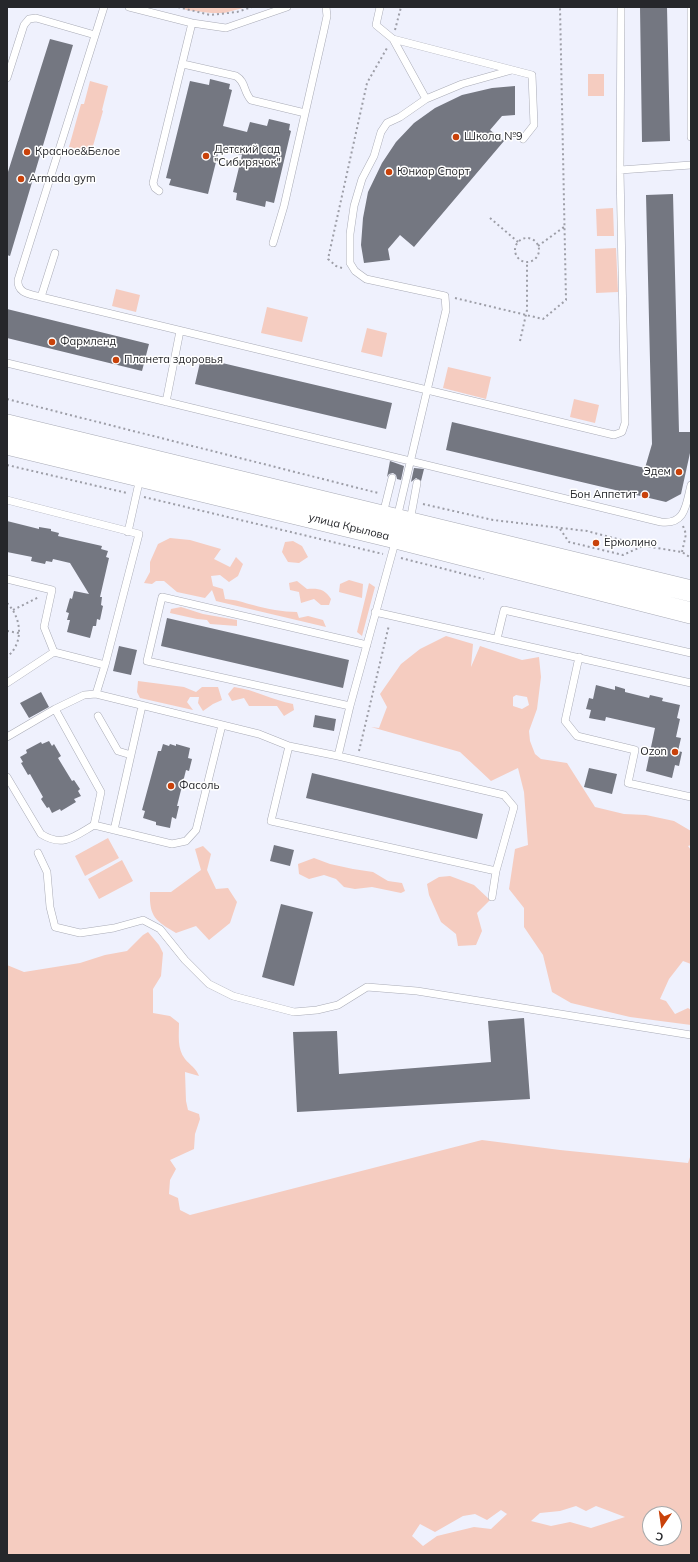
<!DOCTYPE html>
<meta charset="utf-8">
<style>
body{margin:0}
#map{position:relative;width:698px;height:1562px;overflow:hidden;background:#eff1fd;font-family:Mulish,sans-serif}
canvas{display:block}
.frame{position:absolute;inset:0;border:8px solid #26272b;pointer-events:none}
.north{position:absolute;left:642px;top:1506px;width:40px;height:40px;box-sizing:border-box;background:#fff;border:1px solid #a8a9aa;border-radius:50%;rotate:193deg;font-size:11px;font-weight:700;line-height:16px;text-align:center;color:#26272b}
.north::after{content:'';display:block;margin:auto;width:14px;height:18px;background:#c9420a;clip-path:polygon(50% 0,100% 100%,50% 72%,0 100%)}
</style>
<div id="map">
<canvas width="698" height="1562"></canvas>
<div class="frame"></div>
<div class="north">С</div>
</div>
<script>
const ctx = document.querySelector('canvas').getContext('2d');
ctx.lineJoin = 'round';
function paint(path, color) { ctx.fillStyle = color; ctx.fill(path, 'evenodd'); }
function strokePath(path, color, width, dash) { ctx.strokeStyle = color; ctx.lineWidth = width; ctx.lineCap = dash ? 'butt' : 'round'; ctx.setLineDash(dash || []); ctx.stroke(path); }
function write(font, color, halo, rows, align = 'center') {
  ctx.font = font + ' Mulish,sans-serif'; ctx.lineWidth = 3; ctx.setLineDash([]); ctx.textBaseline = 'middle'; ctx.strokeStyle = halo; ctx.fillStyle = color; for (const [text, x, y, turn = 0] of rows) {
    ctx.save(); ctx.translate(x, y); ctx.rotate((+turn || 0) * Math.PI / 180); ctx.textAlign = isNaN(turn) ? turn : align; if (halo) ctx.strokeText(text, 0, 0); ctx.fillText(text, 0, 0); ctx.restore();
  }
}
const green = new Path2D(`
 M182,7H247L224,13H211L186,10Z
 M588,74H604V96H588Z
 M90,81L108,86L102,110L103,111L91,153L69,147L81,104H84Z
 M613,208L614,236H597L596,209Z
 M616,248L618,292L596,293L595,249Z
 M116,289L140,295L136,312L112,306Z
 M267,307L308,317L302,342L261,333Z
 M367,328L387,333L382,357L361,352Z
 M448,367L491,377L486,399L443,388Z
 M574,399L599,405L595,423L570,417Z
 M170,538L190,540L221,549L214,559L230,567L236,557L243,564L238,576L229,582L220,575L211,576L213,586L223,589L225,599C238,600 241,602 253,605C267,609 283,612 297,612L299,618L308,616L323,620L326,627L216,601L212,590L205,598L177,592L164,581H156L152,584L144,583L150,572V562L158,544Z
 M293,541L302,546L308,557L299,563L288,562L282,552L285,542Z
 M349,580L363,584L362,598L339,592L340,584Z
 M297,581L307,589C318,588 325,589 331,599L329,605H321L314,599L301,603L299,592L290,590L289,583Z
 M369,583L375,587L362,636L357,632Z
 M181,607L203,614L237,620V626L210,624L207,620L197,619L170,613L171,609Z
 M446,636L473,644L471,667L480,646L522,660L539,657L541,677L537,709L529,731L530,741L535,754L541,759L567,763L595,807L624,814L646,815L674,821L691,831V845L688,846L691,850V964L683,961L669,979L660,999L666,1001L675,1014L688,1008L691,1010V1025L630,1017L571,1003L552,992L543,955L524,927V908L509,889L515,849L528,845L524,792L518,768L491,781L460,752L371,727L379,728L387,707L380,694L401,664L420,649ZM516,695L527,697L529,705L522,709L513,706V697Z
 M138,681L184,687L196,692L202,687H218L222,700L213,704L203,711L198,703L199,697H190L187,702L193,710L140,698L137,692Z
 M234,687C256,690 272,700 293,704L294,710L284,716L277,706H249L244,698L232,701L228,694Z
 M108,838L119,858L85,876L75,856Z
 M203,846L211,854L207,870L216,889L228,888L237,902L230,923L209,940L196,926L176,933C156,921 149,917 150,892H171L201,870L195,849Z
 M314,858L330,864L353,869L373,872L388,881L402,883L405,891L401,893L372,887L355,889L344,887L336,879L324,875L309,879L299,874L298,864Z
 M122,860L133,881L99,899L88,879Z
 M450,876L474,885L490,900L477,913L482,931L476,945L458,946L456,934L441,922L429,895L427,884L439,877Z
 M148,932L159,945L163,953L161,976L153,989V1013L170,1016L179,1023C179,1035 177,1049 185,1059C190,1065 196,1068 199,1076L185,1072L186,1101L188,1110L199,1114L200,1119L195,1134L194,1149L170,1160L176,1169L170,1180L169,1194L178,1198L180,1210L190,1215L482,1140L560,1150L688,1163L691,1154V1555H7V965L24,972L80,963L105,955L127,951L143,935ZM576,1506L586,1511L596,1506L625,1517L591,1528L570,1522L551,1526L531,1521L540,1513L560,1511ZM501,1510L507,1514L491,1529L474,1527L437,1536L423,1546L412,1536L420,1524L435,1532L463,1516L475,1514L487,1520ZM650,1514H674V1538H650Z`);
const building = new Path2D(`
 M640,7H667L670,141L642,142Z
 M50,39L73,45L10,256L7,255V175Z
 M210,79L230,84L229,89L232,90L223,126L247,132L250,122L267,126L269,119L290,124L289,130L291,131L274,203L266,201L265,207L236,200L237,193L233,192L242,155L219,150L208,194L169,185L171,179L166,178L190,81L209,85Z
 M515,86V115L502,116L490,130L504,141L414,247L400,235L388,249L390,260L364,263L361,245L363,218L368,192L382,163L396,142L414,123L435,108L462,95L492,88Z
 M673,194L679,432H690V453L681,494L666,502L446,450L452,422L645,468L652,444L646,195Z
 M7,309L149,344L142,371L7,338Z
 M201,358L392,403L386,429L195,384Z
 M390,461L404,466L401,480L397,479L396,475L393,473L389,474L387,477Z
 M414,468L424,469L421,481L416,478L411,482Z
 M7,521L39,529V527L51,529V531L59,533L58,536L102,546L101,549L108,551L106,557L109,558L100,597H102L101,605L103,606L100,620L97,619L96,626H93L90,638L67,632L70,620H67L69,613L66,612L70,598L72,599L74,591L89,594L70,563L53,559L52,562L46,561L45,564L31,561L32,557L7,552Z
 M167,618L349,660L343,688L161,646Z
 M119,646L137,650L131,675L113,671Z
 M596,685L615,690V686L625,689V692L649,698L650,695L663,698L662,701L680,705L677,718L680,719L676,737L681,738L678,751L682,752L679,766L675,765L672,778L646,771L655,728L606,717L605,721L589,718L591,710L586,709L589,698L593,699Z
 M41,692L49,707L29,718L20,703Z
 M315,715L336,719L334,731L313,727Z
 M49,741L52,746L54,744L61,756L58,758L72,781L74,780L80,789L78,791L81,796L74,799L76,802L61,811L60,809L52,813L49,807L47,808L41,799L43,797L30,774L28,775L21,763L23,762L20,757L27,753L26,750L41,742L42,744Z
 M163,744L169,746L170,744L176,746V744L190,748L188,758L192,759L189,771L186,770L177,806H179L176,819L172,817L170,828L156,825V822L143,818L145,811L142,810L158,751H161Z
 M589,768L617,774L612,794L584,787Z
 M312,773L483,814L477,839L306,798Z
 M274,845L294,850L290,866L270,861Z
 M281,904L313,912L294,986L262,977Z
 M524,1018L530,1099L297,1112L293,1032L337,1031L339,1074L491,1062L488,1021Z`);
const path = new Path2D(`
 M178,7L210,15L237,12L252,7
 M395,30L401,7
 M490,218L518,242
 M515 250a12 12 0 1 1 24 0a12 12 0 1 1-24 0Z
 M538,246L564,227
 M342,268L336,266L328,259L367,83L387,48
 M455,298L543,319L566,300L560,7
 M520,341L527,310V262
 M7,399L378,493
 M7,465L127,493
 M144,497L383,554
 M423,504L493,520L587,531L644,546L682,552L691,558
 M560,529L569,542L623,555L643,546
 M682,552L686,534L683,526
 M401,558L484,579
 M7,603C22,618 24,643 7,657
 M13,610L39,597
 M7,631L19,633
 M359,751L389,625`);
const lane = new Path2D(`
 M104,7L18,280C17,294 31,294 41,297L614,435L622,432L625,423L620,170L621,7
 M129,7L192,23L226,28L287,7
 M380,7L376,25L393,39L532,75L534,125L523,139
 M691,7V137
 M393,39L426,99
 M183,64L236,76C246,82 243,91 251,100L305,113
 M7,78L24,25L29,19L36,18L95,35
 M620,170L691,165
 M159,191L155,188L153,183L192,23
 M273,243L284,206L324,30L327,16L326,7
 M41,297L55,253
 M7,363L661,522C686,525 686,504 691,485
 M166,402L180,331
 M7,500L139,534L105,665L54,652L44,627L52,590L7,579
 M383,514L392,478
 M397,518L446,310L445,296L366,279L355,271L350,263V234L354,206L362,179L374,156L381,132L387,123L400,117L426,99L462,84L512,70
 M410,521L417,483
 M128,532L140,478
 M396,539L350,706L338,756L504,795L514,807L496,871L492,897
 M375,612L691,683
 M497,639L504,610L691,653
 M579,657L565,721L577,736L635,750L628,783L691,797
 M105,665L96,694L259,734L289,746
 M7,683L54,652
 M350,706L147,661L162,597L367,645
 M98,716L118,751L131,755
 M7,737L55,709L84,695L96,694
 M338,756L289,746L271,821L496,871
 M7,777L41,834C63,848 75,836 94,825L101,792L55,709
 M94,825L172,844L186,841L196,830L222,725
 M114,830L142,706
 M38,853L47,872L50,907L55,927L80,933L114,928L143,920L160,929L185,960L209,984L233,996L294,1012L317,1010L338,1005L367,987L417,991L691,1035`);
const secondary = new Path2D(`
 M7,425L691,591
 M7,444L396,538L691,613`);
const markers = [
 [456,137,4,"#c9420a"],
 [27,152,4,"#c9420a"],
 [206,156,4,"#c9420a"],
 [389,172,4,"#c9420a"],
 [21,179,4,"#c9420a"],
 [52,342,4,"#c9420a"],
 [116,360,4,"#c9420a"],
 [679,472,4,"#c9420a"],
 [645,495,4,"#c9420a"],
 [596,543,4,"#c9420a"],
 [675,752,4,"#c9420a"],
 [171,786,4,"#c9420a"]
];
const poiNames = [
 ["Школа №9",464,137],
 ["Детский сад",214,150],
 ["\"Сибирячок\"",214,163],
 ["Красное&Белое",35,152],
 ["Юниор Спорт",397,172],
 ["Armada gym",29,179],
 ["Фармленд",60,342],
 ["Планета здоровья",124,360],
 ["Эдем",671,472,"right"],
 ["Бон Аппетит",637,495,"right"],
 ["Ермолино",604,543],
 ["Ozon",667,752,"right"],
 ["Фасоль",179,786]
];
const streetNames = [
 ["улица Крылова",349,527,14]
];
paint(green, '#f5ccc0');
paint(building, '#747781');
strokePath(lane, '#a9abb6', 8);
strokePath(secondary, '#a9abb6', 22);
strokePath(path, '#9d9ea7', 2, [2, 3]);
strokePath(lane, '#fff', 7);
strokePath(secondary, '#fff', 21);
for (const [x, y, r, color] of markers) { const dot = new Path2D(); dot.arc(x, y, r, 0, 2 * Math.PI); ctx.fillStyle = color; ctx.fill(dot); strokePath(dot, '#fff', 1.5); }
write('11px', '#26272b', '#fff', poiNames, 'left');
write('11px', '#26272b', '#fff', streetNames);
</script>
